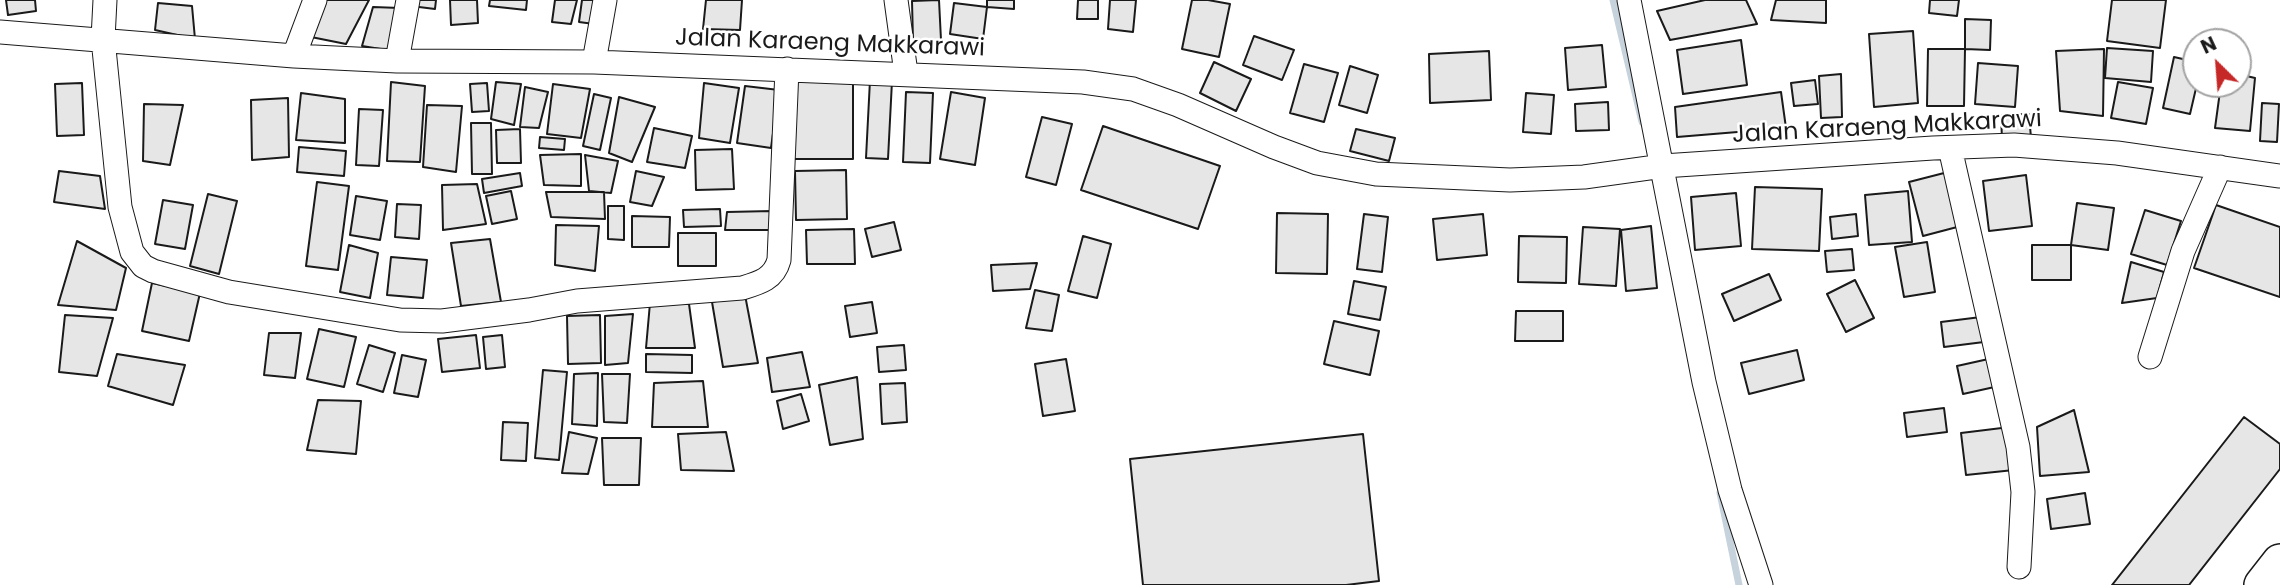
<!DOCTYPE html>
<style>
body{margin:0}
#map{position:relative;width:2280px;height:585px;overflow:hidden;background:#fff;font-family:Poppins,sans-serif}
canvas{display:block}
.north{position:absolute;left:2182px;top:28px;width:70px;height:70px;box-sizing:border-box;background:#fff;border:2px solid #a3a3a3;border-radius:50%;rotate:335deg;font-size:19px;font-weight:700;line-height:28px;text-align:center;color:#1a1a1a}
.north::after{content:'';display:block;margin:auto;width:24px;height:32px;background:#c62828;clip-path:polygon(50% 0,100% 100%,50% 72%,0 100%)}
</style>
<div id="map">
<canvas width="2280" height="585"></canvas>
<div class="north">N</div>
</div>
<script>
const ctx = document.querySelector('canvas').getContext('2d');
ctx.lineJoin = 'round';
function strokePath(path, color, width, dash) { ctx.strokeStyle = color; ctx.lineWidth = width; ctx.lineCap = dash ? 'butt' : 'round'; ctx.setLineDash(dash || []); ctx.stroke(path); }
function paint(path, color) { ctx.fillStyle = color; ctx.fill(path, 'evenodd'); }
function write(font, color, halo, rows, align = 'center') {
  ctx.font = font + ' Poppins,sans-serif'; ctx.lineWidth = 5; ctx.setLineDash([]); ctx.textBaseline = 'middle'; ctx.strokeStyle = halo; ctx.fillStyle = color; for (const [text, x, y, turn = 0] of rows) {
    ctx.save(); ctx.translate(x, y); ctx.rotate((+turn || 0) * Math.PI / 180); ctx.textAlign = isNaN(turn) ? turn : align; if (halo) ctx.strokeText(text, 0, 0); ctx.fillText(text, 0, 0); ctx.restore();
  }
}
const stream = new Path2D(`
 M1613,0L1642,122
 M1720,493L1739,585`);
const building = new Path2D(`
 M6,0H35L36,11L8,15Z
 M324,0H369L346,44L311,37Z
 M412,0H436L435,9L411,6Z
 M450,0H477L478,23L451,25Z
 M490,0H527L526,10L489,6Z
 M555,0H577L571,24L552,22Z
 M582,0H597L594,24L579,22Z
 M706,0H742L740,30L703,29Z
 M939,0L941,40L913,41L912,1Z
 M987,0H1014V9L987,7Z
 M1078,0H1098V19H1077Z
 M1110,0H1136L1133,32L1108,29Z
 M1192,0H1208L1230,4L1219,57L1182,49Z
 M1705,0H1746L1757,24L1670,40L1657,11Z
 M1776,0H1826V23L1771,20Z
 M1930,0H1959L1957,16L1929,13Z
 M2112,0H2166L2160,48L2107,41Z
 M158,3L192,6L195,39L155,30Z
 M954,3L987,7L983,39L950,34Z
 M373,7L400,8L393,51L362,46Z
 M1965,19L1991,20L1990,50L1965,49Z
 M1913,31L1918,103L1874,107L1869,34Z
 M1254,36L1294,50L1282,80L1243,65Z
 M1741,40L1747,85L1683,94L1677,50Z
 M1602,45L1606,87L1568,90L1565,48Z
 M2107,48L2153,51L2151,82L2105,78Z
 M1928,49H1965L1964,106H1927Z
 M2104,49L2103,116L2060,111L2056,51Z
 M1489,51L1491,100L1430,103L1429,54Z
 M2174,57L2196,62L2197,84L2190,114L2163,108Z
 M1214,62L1251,79L1236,111L1200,93Z
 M1978,63L2018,66L2015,107L1975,104Z
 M1304,64L1338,73L1324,122L1290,113Z
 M1350,66L1378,75L1367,113L1339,105Z
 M1841,74L1842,117L1821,118L1819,76Z
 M2238,74L2255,78L2250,131L2215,128L2221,84H2238Z
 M870,80L892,81L888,159L866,158Z
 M1815,80L1818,104L1794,106L1791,83Z
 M853,81V159H793V82Z
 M391,82L425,86L420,162L387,161Z
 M496,82L521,84L514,125L491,119Z
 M2118,82L2153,88L2146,124L2111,118Z
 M82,83L84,135L57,136L55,84Z
 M487,83L489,111L472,112L470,84Z
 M704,83L739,88L730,143L699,138Z
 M553,84L590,89L581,138L547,134Z
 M745,86L779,90L771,148L737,143Z
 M525,87L548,92L539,128L520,127Z
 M906,92L933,93L930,163L903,162Z
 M951,92L985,98L975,165L940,159Z
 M1781,92L1786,128L1677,137L1675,107Z
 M301,93L345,99V143L296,140Z
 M1526,93L1554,95L1551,134L1523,132Z
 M594,94L611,98L600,150L583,146Z
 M619,97L655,107L632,162L609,153Z
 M288,98L289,157L252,160L251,100Z
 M1608,102L1609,130L1576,131L1575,104Z
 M2262,103L2279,104L2277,142L2260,141Z
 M144,104L183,105L170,165L143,161Z
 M427,105L462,106L456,172L423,167Z
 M359,109L383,110L379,166L356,165Z
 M2029,114L2031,138L2002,139L2001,115Z
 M1042,117L1072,124L1056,185L1026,177Z
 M471,123H491L492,174H472Z
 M1103,126L1220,166L1198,229L1081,190Z
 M654,128L692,136L685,168L647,162Z
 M520,129L521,163H497L496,130Z
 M1356,129L1395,138L1389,161L1350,151Z
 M540,137L565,139L564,150L539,148Z
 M299,147L346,151L344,176L297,172Z
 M732,149L734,189L696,190L695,150Z
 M581,154V186L544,185L540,155Z
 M585,155L618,161L611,193L589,191Z
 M846,170L847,219L796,220L795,171Z
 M59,171L100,176L105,209L54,202Z
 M636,171L664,177L652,206L630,202Z
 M1948,172L1961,226L1923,236L1909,182Z
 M520,173L522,186L484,193L482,179Z
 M2026,175L2032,226L1989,231L1983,181Z
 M317,182L349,186L338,270L306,266Z
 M477,184L486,224L443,230L442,185Z
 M1755,187L1822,189L1819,251L1752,249Z
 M511,191L517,219L492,224L486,196Z
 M1908,191L1912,242L1869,245L1865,195Z
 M546,192H604L605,219L551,217Z
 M1736,193L1741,246L1695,250L1691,197Z
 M208,194L237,201L219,274L190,266Z
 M356,196L387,201L380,240L350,235Z
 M163,200L193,205L185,249L155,244Z
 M2077,203L2114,208L2108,250L2071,245Z
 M397,204L421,205L419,239L395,237Z
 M2216,205L2280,227V297L2194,268Z
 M608,206H624V240L608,239Z
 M720,209L721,226L684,227L683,210Z
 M2145,210L2181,221L2167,265L2131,254Z
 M772,211L774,230H725L727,212Z
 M1277,213L1328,214L1327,274L1276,273Z
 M1364,214L1388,217L1382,272L1357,269Z
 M1483,214L1487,255L1437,260L1433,219Z
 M1856,214L1858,236L1832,239L1830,217Z
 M632,216L670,217L669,247H632Z
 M894,222L901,250L872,257L865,229Z
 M556,225L599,226L595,271L555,265Z
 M1651,226L1657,288L1626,291L1621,230Z
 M1583,227L1620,229L1616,286L1579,284Z
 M854,229L855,264H807L806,230Z
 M678,233H716V266H678Z
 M1083,236L1111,244L1097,298L1068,291Z
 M1519,236L1567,237L1566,283L1518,282Z
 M490,239L501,302L461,306L451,243Z
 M77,241L126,268L116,310L58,305Z
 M1927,242L1935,292L1904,297L1895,247Z
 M349,245L378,253L370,298L340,292Z
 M2032,245H2071V280H2032Z
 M1852,249L1854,270L1827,272L1825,251Z
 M391,257L427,260L423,298L387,295Z
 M2131,262L2164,272L2157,298L2122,303Z
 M1037,263L1030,289L993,291L991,265Z
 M1769,274L1781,300L1734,321L1722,294Z
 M1855,280L1874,318L1846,332L1827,294Z
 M1354,281L1386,287L1380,320L1348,314Z
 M152,283L200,293L189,341L142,331Z
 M1035,290L1059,295L1052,331L1026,328Z
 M745,295L758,363L723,367L712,302Z
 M872,302L877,333L850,337L845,306Z
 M650,303L689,304L695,348H646Z
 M1516,311H1563V341H1515Z
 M633,314L628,363L605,365V316Z
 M65,315L113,318L97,376L59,372Z
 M600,315L601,363L568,364L567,316Z
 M1981,317L1984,342L1944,347L1941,322Z
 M1334,321L1379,331L1370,375L1324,364Z
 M319,329L356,337L344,387L307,379Z
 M269,333H301L295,378L264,375Z
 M476,335L480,368L442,372L438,339Z
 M502,335L505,367L486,369L483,337Z
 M369,345L395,353L383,392L357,384Z
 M904,345L906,370L879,372L877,347Z
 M1797,350L1804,380L1749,394L1741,363Z
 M802,352L810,387L772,392L767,358Z
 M117,354L185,365L173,405L108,386Z
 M646,354L692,355V373L646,372Z
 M402,355L426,360L418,397L394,393Z
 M1993,358L1999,386L1963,394L1957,366Z
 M1066,359L1075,411L1043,416L1035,364Z
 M543,370L567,372L559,460L535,458Z
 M598,373L597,426L572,424L574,374Z
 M602,374H630L627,423L604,422Z
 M857,377L863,439L830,445L819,385Z
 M703,381L708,427H652L654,383Z
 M905,383L907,422L882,424L880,384Z
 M801,394L809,421L783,429L777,401Z
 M318,400L361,401L356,454L307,450Z
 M1944,408L1947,432L1907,437L1904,413Z
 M2074,410L2089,472L2040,476L2037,427Z
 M2244,417L2280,444V469L2189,585H2112Z
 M503,422L528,423L526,461L501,460Z
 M2010,427L2014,470L1966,475L1961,433Z
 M569,432L597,438L588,474L562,473Z
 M726,432L734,471L681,470L678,434Z
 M1363,434L1379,581L1346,585H1143L1130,459Z
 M602,438H641L639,485H604Z
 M2085,493L2090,524L2051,529L2047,499Z`);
const minor = new Path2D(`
 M105,0L103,39L120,207L132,252L143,266L153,271L229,292L400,320L442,321L529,310L577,301L742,288C759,283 774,279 779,260L787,69
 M896,0L906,73
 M1629,0L1704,382L1730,490L1761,585
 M0,32L294,56L397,61L594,62L1083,82L1133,89L1178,105L1274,147L1317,163L1376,174L1510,180L1584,177L1663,166L1933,148L2014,145L2117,153L2280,176
 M294,56L315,0
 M397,61L408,0
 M594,62L605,0
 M1950,148L2018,447L2023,492L2019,567
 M2150,357L2183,251L2220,167`);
const primary = new Path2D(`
 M2262,585L2280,562`);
const streetNames = [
 ["Jalan Karaeng Makkarawi",830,44,2],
 ["Jalan Karaeng Makkarawi",1887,128,-3]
];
strokePath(stream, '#c6d2dc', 7);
paint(building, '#e6e6e6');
strokePath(building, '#1a1a1a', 2);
strokePath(minor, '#1a1a1a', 25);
strokePath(primary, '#1a1a1a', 38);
strokePath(minor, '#fff', 23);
strokePath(primary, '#fff', 35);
write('24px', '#1a1a1a', '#fff', streetNames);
</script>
